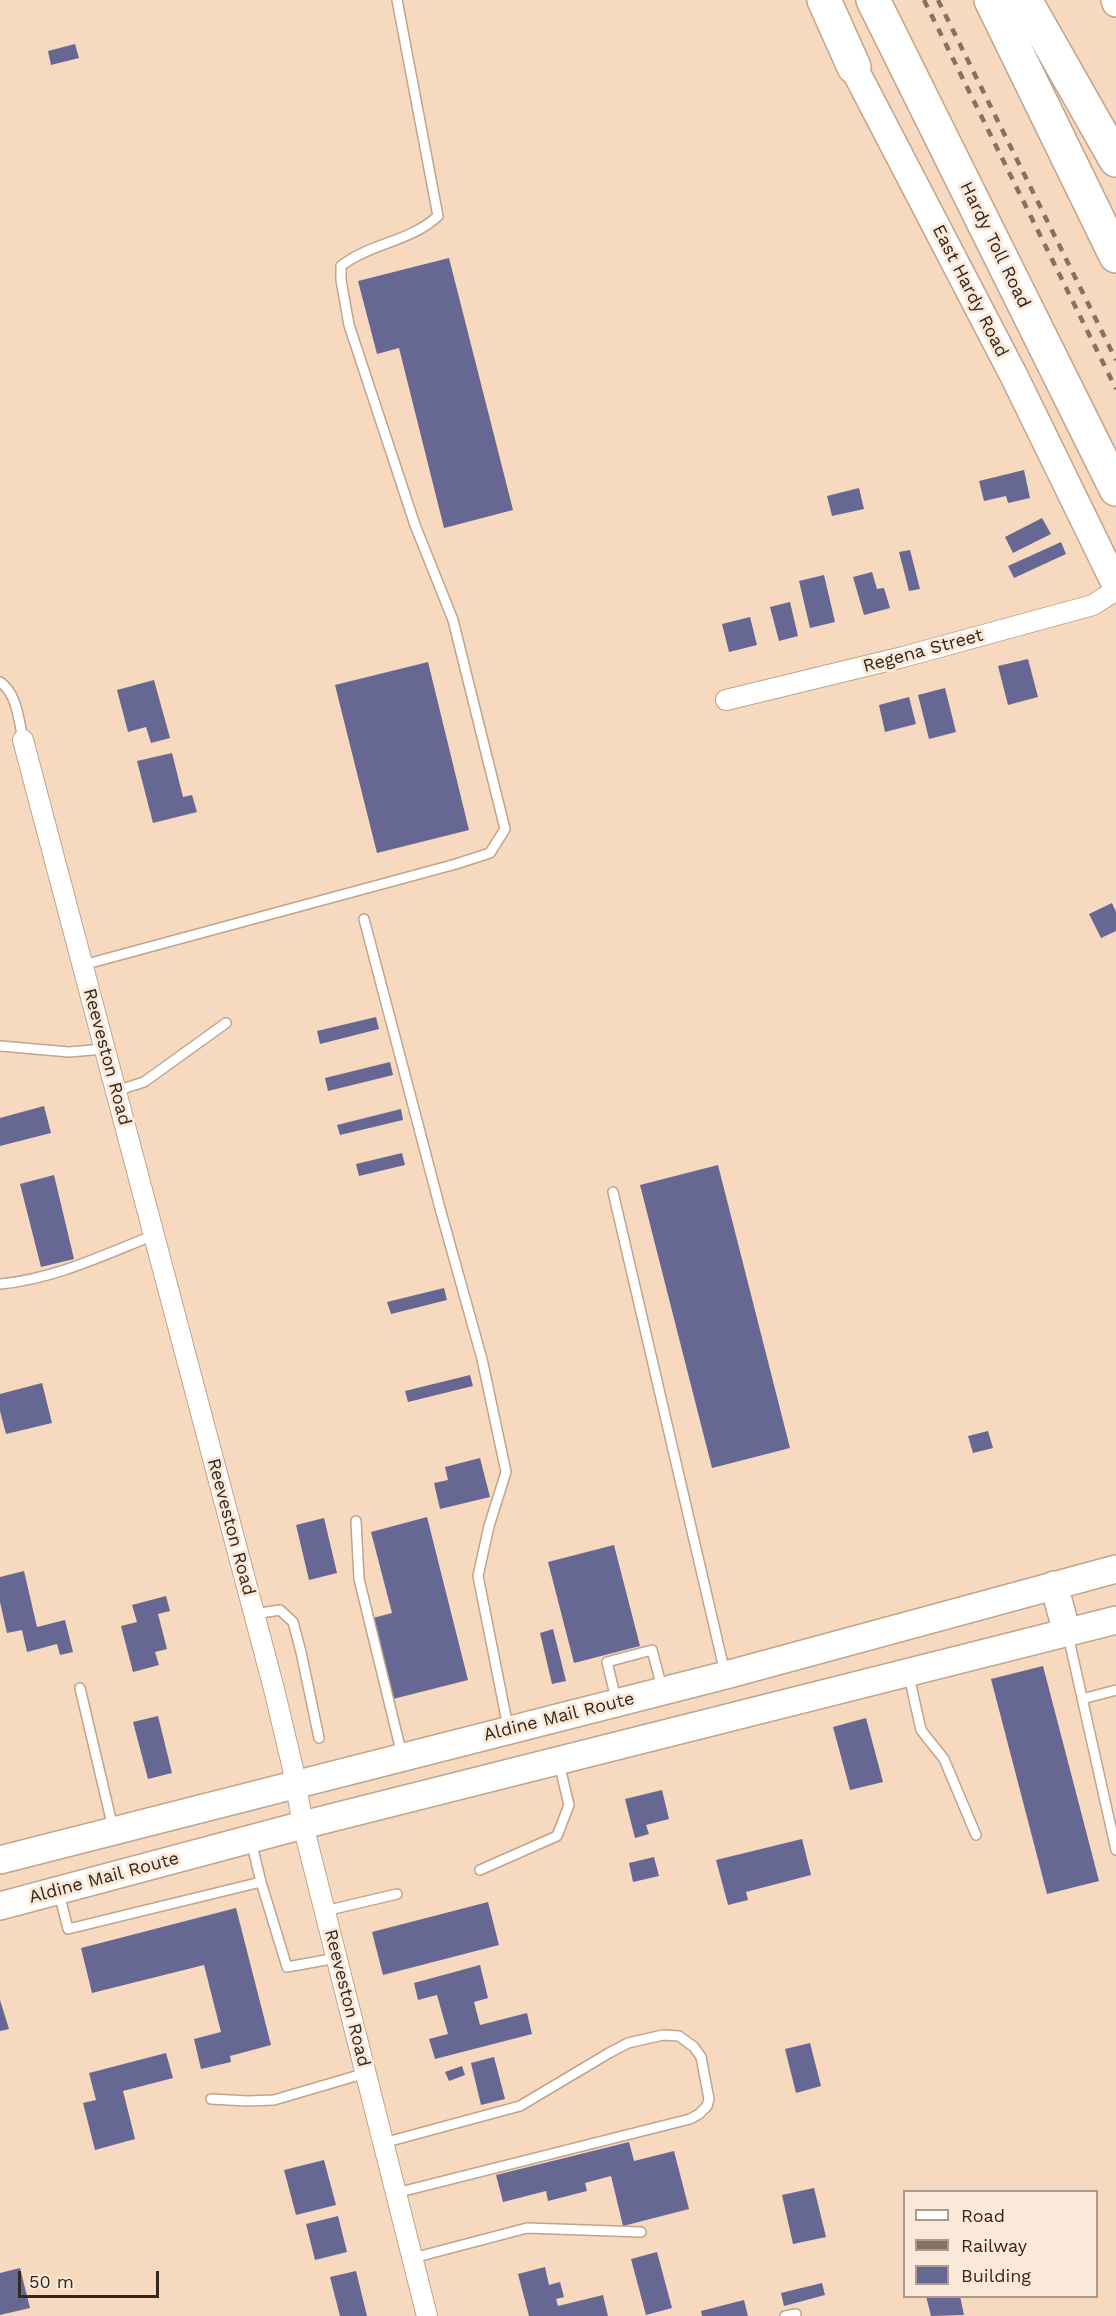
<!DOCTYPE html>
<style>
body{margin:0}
#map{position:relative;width:1116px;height:2316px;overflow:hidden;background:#f6d9bf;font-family:"Work Sans",sans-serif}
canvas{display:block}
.legend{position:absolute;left:903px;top:2190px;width:195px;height:108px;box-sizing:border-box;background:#fae8d9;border:2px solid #aa9b8e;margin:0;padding:8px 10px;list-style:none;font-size:18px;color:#33271e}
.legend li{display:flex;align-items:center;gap:12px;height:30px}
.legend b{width:30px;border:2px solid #aa9b8e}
.scale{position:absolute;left:18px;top:2271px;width:141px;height:27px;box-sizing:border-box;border:3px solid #33271e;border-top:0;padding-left:8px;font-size:18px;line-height:21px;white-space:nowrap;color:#33271e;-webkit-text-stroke:4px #fae8d9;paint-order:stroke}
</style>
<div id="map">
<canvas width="1116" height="2316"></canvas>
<ul class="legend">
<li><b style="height:8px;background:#fff"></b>Road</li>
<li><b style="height:8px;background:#857262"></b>Railway</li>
<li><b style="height:16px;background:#676794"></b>Building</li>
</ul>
<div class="scale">50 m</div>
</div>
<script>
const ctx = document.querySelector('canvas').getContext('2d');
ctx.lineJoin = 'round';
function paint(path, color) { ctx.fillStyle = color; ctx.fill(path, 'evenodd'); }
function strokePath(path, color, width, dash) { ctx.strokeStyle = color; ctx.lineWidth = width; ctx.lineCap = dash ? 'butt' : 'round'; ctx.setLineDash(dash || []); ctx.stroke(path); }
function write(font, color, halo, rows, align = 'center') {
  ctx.font = font + ' "Work Sans",sans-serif'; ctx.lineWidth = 6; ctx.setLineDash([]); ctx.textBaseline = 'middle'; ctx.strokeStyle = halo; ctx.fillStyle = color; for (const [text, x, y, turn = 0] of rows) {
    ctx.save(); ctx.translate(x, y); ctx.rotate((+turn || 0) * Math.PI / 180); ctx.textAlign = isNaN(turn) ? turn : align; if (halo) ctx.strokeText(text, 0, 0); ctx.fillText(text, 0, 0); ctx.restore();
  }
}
const building = new Path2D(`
 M75,44L79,58L51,65L48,51Z
 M449,258L513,510L444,528L399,348L377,354L358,281Z
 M1024,470L1030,498L1008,503L1006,496L984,501L979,481Z
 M859,488L864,509L832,516L827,496Z
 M1042,518L1051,534L1013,553L1005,537Z
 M1061,542L1066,554L1014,578L1008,566Z
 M910,550L920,589L909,591L899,552Z
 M872,572L877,589L884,588L890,608L864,615L853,577Z
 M824,575L835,622L810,628L799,581Z
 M790,602L798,636L779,641L770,607Z
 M750,617L757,645L729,652L722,624Z
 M1028,659L1038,697L1008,705L998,666Z
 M428,662L469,830L377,853L335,685Z
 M154,680L170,738L151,743L146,727L128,732L117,690Z
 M945,688L956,732L929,739L918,695Z
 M909,697L916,724L885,732L879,705Z
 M172,753L183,797L192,795L197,812L153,823L137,761Z
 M1112,903L1116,912V931L1101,938L1089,914Z
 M376,1017L379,1029L320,1044L317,1031Z
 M390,1062L393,1075L328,1091L325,1078Z
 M44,1106L51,1133L0,1146V1118Z
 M401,1109L403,1120L340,1135L337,1125Z
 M402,1153L405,1165L359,1176L356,1164Z
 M718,1165L790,1448L712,1468L640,1185Z
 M54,1175L74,1259L41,1267L20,1184Z
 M444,1288L447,1300L391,1314L387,1302Z
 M470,1375L473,1386L408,1402L405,1391Z
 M42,1383L52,1423L6,1434L0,1411V1394Z
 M988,1431L993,1448L973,1453L968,1436Z
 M480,1458L490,1497L440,1509L434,1483L448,1480L445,1467Z
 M427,1517L468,1680L393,1699L373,1618L392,1613L371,1532Z
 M324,1518L337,1573L309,1580L296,1525Z
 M614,1545L640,1646L574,1663L548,1562Z
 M24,1571L37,1627L65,1620L73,1652L60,1655L57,1644L27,1652L22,1630L7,1633L0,1602V1577Z
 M166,1596L170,1611L158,1614L167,1649L155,1652L159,1665L133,1672L121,1626L137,1622L132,1605Z
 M553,1629L566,1681L552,1684L540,1633Z
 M1043,1666L1099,1881L1047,1894L991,1679Z
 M158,1716L172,1773L148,1779L133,1722Z
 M866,1718L883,1782L850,1790L833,1727Z
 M662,1790L669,1819L646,1825L649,1834L635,1838L625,1799Z
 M802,1839L811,1875L746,1892L748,1900L728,1905L716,1860Z
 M654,1857L659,1876L633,1882L629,1863Z
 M488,1902L499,1945L383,1975L372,1932Z
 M236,1908L271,2045L230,2056L231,2062L201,2069L194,2039L221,2032L204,1965L92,1993L81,1948Z
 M480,1965L488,1998L474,2002L480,2025L527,2013L532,2034L435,2059L429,2039L448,2034L437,1995L418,2000L414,1983Z
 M0,2000L9,2029L0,2031Z
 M810,2043L821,2086L796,2093L785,2049Z
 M166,2053L173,2078L123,2091L135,2139L95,2150L83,2103L96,2100L89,2073Z
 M494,2057L505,2099L481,2105L471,2063Z
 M462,2066L465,2075L449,2081L445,2072Z
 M629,2142L634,2161L674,2151L689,2209L623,2226L611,2176L585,2183L587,2191L548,2201L546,2191L503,2202L496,2175Z
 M324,2160L336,2205L296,2215L284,2170Z
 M814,2188L826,2237L793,2244L782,2195Z
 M338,2216L347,2252L315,2260L306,2224Z
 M657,2252L672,2308L646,2315L631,2259Z
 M545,2267L549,2285L560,2282L564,2297L556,2299L558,2306L603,2295L608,2316H529L518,2274Z
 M20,2268L30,2308L0,2315V2273Z
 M356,2271L367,2316H340L330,2277Z
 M822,2283L825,2295L784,2306L781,2293Z
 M926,2296H960L964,2315L931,2316Z
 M744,2300L748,2316H702L701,2311Z`);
const lane = new Path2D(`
 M0,682C17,693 19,721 23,740
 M364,919L441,1212L482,1359L506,1472L489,1526L478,1576L508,1727
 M83,965L456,864L490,853L505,829L453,620L415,525L349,325L341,280V266C370,243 410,242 438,216L397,0
 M0,1046L69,1052L105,1049
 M116,1091L144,1082L226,1023
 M613,1192L725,1673
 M0,1284C54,1279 104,1255 154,1235
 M356,1521L359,1579L402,1755
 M254,1614L280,1610L293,1622L301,1652L319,1738
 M1068,1635L1116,1850
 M909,1676L921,1730L944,1759L976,1835
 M80,1688L113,1828
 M616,1699L607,1662L652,1650L662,1688
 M1082,1699L1116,1690
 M251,1841L261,1882
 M480,1870L557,1836L569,1805L559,1763
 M59,1893L68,1929L261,1882L287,1967L337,1958
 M325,1911L397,1894
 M211,2099L248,2101L274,2100L366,2073
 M383,2143L520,2106L609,2053L628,2043L663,2035L679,2036L694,2047L701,2057L709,2099L707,2106L699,2114L690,2119L396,2193
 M413,2258L527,2228L641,2232
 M785,2316L796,2314`);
const street = new Path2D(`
 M726,700L903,657L1093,605L1116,590
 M23,740L274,1689L293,1769L303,1825L427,2316`);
const secondary = new Path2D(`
 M1115,0L1116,3
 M845,51L1014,376L1116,585
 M1054,1585L1067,1633
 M0,1860L726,1675L1116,1569
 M0,1906L303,1825L1116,1620`);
const highway = new Path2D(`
 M824,0L854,67
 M873,0L1116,489
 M991,0L1116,256
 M1025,0L1116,160`);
const rail = new Path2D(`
 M924,0L1116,389
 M938,0L1116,360`);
const streetNames = [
 ["Hardy Toll Road",995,245,64],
 ["East Hardy Road",970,291,63],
 ["Regena Street",923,651,-15],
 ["Reeveston Road",107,1057,75],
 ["Reeveston Road",231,1527,75],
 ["Aldine Mail Route",559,1717,-14],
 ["Aldine Mail Route",104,1878,-15],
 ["Reeveston Road",347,1998,76]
];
paint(building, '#676794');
strokePath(lane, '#c0a48c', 12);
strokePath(street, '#c0a48c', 22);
strokePath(secondary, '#c0a48c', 30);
strokePath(highway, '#c0a48c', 36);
strokePath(lane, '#fff', 9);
strokePath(street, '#fff', 20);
strokePath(secondary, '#fff', 27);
strokePath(highway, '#fff', 33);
strokePath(rail, '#857262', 4.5, [8, 8]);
write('18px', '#33271e', '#fae8d9', streetNames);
</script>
